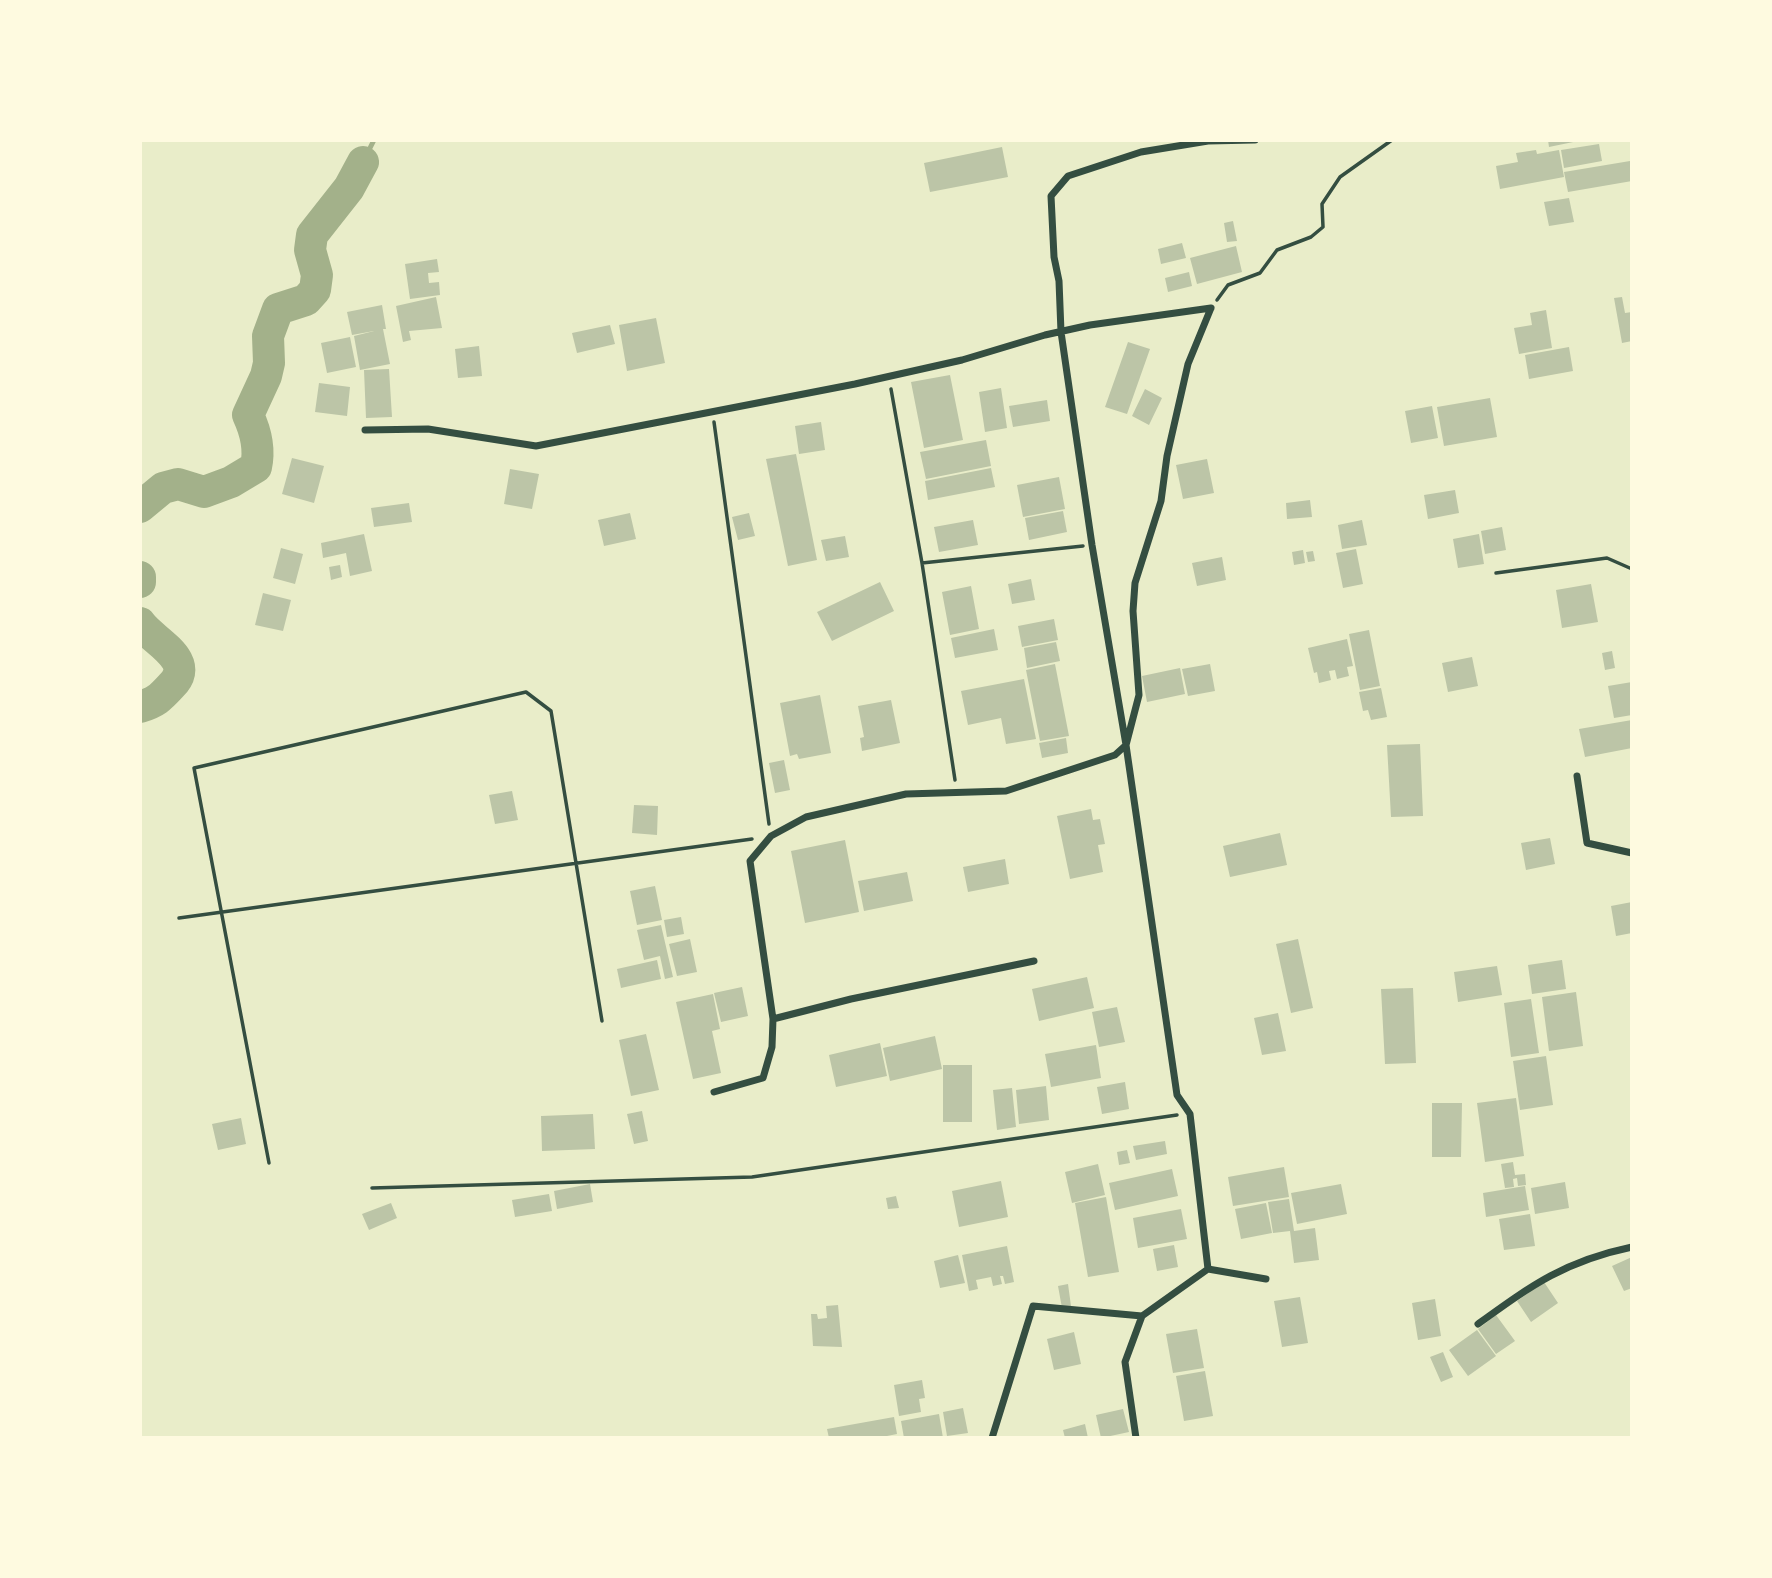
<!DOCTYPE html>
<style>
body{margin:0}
#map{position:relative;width:1772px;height:1578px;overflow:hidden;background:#e9edc9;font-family:Barlow,sans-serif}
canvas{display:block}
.frame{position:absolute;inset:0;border:142px solid #fefae0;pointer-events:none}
</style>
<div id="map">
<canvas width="1772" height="1578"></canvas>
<div class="frame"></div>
</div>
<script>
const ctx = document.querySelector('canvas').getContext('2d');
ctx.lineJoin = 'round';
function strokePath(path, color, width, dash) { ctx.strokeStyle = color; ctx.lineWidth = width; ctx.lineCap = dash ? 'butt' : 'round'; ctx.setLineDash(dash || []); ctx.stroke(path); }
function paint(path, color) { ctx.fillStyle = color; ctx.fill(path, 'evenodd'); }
const stream = new Path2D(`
 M363,162L374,140`);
const river = new Path2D(`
 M140,507L163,488L178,484L204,492L231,482L256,467C260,449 256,432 248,415L266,376L269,363L268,336L278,309L306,300L315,290L317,275L310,250L312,235L349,188L363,162
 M140,577V582
 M140,623C152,641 198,660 171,686C160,698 156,702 140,707`);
const building = new Path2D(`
 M1548,140H1578V141L1549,147Z
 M1599,144L1602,161L1564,168L1561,150Z
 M1002,147L1008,177L930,192L924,163Z
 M1536,150L1537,154L1559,150L1564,177L1500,189L1496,166L1518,162L1516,153Z
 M1630,161L1632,181L1568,192L1564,172Z
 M1569,198L1574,222L1549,226L1544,202Z
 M1233,221L1237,241L1227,242L1224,223Z
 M1182,243L1186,258L1161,264L1158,249Z
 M1236,246L1242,272L1197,284L1190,258Z
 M437,259L439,272L428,273L429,283L439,282L440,295L410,299L405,264Z
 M1189,272L1192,286L1168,292L1165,278Z
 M436,297L442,328L409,331L411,340L403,342L396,306Z
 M1622,297L1625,313L1632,312V341L1622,343L1614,298Z
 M382,305L386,329H383L390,364L360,370L354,336L374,331L352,335L347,312Z
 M1546,310L1552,348L1519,354L1514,328L1532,325L1530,313Z
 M656,318L665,363L627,371L619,325Z
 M610,325L615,344L577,353L572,333Z
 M350,337L356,367L327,373L321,343Z
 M1128,342L1150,349L1127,414L1105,407Z
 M479,346L482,376L458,378L455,349Z
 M1569,347L1573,371L1529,379L1525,355Z
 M389,369L392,417L366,418L364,370Z
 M950,375L963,440L924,448L911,382Z
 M319,383L350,387L347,416L315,412Z
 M1001,388L1007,428L985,432L979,392Z
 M1145,389L1162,398L1149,425L1132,416Z
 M1490,398L1497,437L1444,446L1437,407Z
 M1047,400L1050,421L1013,427L1009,406Z
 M1432,406L1438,438L1411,443L1405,411Z
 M821,422L825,450L799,454L795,426Z
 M986,440L991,466L926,479L920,452Z
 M796,454L817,560L788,566L766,459Z
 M292,458L324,466L314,503L282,494Z
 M1207,459L1214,493L1183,499L1176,465Z
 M991,468L995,487L928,500L925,481Z
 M510,469L539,474L532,509L504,504Z
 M1059,477L1065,509L1023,517L1017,485Z
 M1455,490L1459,513L1428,519L1424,495Z
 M1310,500L1312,517L1287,519L1286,503Z
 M409,503L412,522L374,527L371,508Z
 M1063,511L1067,532L1029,540L1025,518Z
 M630,513L636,539L604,546L598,520Z
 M749,513L755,536L738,540L732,517Z
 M973,520L978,545L939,552L934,527Z
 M1362,520L1367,545L1342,549L1338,525Z
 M1502,527L1506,550L1485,554L1481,531Z
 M364,534L372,571L350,576L346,553L323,558L321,543Z
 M1479,534L1484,564L1458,568L1453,539Z
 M845,536L849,557L826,561L821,540Z
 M281,548L303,554L295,584L273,578Z
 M1356,549L1363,584L1343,588L1336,553Z
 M1303,550L1305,563L1294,565L1292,552Z
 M1313,551L1315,561L1308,562L1306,552Z
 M1222,557L1226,580L1197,586L1192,563Z
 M340,565L342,577L331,580L329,567Z
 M1031,579L1035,600L1012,604L1008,584Z
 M880,582L894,611L832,641L817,612Z
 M1591,584L1598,622L1562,628L1556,590Z
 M971,586L979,629L950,635L942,592Z
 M263,593L291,600L283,631L255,625Z
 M1054,619L1058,640L1022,647L1018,626Z
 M994,629L998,650L955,658L951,638Z
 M1369,630L1380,686L1360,690L1349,634Z
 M1347,639L1353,666L1347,667L1349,676L1337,679L1335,670L1329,671L1331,680L1319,683L1317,672L1314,673L1308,648Z
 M1056,642L1060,661L1027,668L1024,648Z
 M1612,651L1615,668L1605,670L1602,653Z
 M1472,657L1478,686L1448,692L1442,663Z
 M1055,664L1069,736L1040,741L1026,670Z
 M1210,664L1215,691L1188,696L1182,669Z
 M1180,668L1185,694L1147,702L1142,676Z
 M1024,679L1036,739L1006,744L1001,718L968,725L961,691Z
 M1632,682V715L1614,718L1608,686Z
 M1381,688L1387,717L1371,720L1368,710L1363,711L1359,692Z
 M820,695L831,753L799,759L797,754L790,756L780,703Z
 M891,700L900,743L862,751L860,738L864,737L858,706Z
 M1632,720V748L1585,757L1579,729Z
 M1066,738L1068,753L1042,758L1039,743Z
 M1420,744L1423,816L1391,817L1387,745Z
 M784,760L790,790L775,793L769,763Z
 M512,791L518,820L495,824L489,795Z
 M634,805L658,806L657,835L632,833Z
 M1091,809L1093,820L1100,819L1105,844L1098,845L1103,872L1070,879L1057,816Z
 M1280,833L1287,865L1230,877L1223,846Z
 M1550,838L1555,864L1526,870L1521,843Z
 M845,840L859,912L805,923L791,851Z
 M1005,859L1009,884L968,892L963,867Z
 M907,872L913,901L864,911L858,881Z
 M655,886L662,920L637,925L630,891Z
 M1632,902V933L1616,936L1611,906Z
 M681,917L684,934L667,937L664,920Z
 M661,925L673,977L665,979L660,956L644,960L637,930Z
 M690,939L697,972L677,976L669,944Z
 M1298,939L1313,1008L1291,1013L1276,944Z
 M657,960L661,979L621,988L617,969Z
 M1562,960L1566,989L1532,994L1528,965Z
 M1497,966L1502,995L1458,1002L1454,972Z
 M1087,977L1094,1008L1039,1021L1032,989Z
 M742,987L748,1016L721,1022L714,993Z
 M1413,988L1416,1063L1385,1064L1381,989Z
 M1576,992L1583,1046L1549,1051L1542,997Z
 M713,994L720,1029L712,1031L721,1073L693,1079L676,1002Z
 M1531,999L1539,1053L1511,1057L1504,1003Z
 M1117,1007L1125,1042L1099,1047L1092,1012Z
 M1278,1013L1286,1051L1262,1055L1254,1018Z
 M646,1034L659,1090L631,1096L619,1040Z
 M935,1036L942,1069L890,1081L883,1048Z
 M880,1043L887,1076L836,1087L829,1055Z
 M1096,1045L1101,1078L1051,1087L1045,1054Z
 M1546,1056L1553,1105L1520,1110L1513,1061Z
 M943,1065H972V1122H943Z
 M1125,1082L1129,1109L1102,1114L1097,1087Z
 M1046,1086L1049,1120L1019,1124L1016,1090Z
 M1012,1088L1016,1127L997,1130L993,1090Z
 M1516,1098L1524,1156L1485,1162L1477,1103Z
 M1432,1103H1462L1461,1157H1432Z
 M642,1111L648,1141L634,1144L627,1114Z
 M593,1114L595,1149L542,1151L541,1116Z
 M241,1118L246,1144L218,1150L212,1124Z
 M1165,1141L1167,1154L1136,1160L1133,1146Z
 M1127,1150L1130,1163L1119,1165L1117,1152Z
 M1513,1162L1515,1175L1525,1174L1526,1185L1518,1186L1517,1178L1513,1179L1514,1187L1505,1188L1501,1164Z
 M1098,1164L1105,1195L1072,1203L1065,1172Z
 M1284,1167L1289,1197L1233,1206L1228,1177Z
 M1172,1169L1178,1196L1115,1210L1109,1183Z
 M1001,1181L1008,1217L959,1227L952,1191Z
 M1565,1182L1569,1208L1535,1214L1531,1188Z
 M590,1184L593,1202L557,1209L554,1191Z
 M1341,1184L1347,1214L1297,1224L1291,1193Z
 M1525,1186L1529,1210L1486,1217L1483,1193Z
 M549,1194L552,1211L515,1217L512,1200Z
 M896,1196L899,1208L888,1209L886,1198Z
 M1106,1197L1119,1272L1088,1277L1075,1203Z
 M1289,1199L1294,1231L1315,1228L1319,1260L1294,1263L1290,1231L1273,1233L1268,1202Z
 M391,1203L397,1218L369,1230L362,1214Z
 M1266,1203L1272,1233L1241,1239L1235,1209Z
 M1181,1209L1187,1239L1138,1248L1133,1218Z
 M1530,1214L1535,1246L1504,1250L1499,1219Z
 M1174,1245L1178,1267L1157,1271L1153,1249Z
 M1007,1246L1014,1282L1005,1284L1003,1276H1000L1002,1284L993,1286L991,1277L976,1280L978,1289L969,1291L962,1255Z
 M958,1255L965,1283L940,1288L934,1261Z
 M1632,1257V1288L1624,1291L1612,1266Z
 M1544,1282L1558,1303L1531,1322L1517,1301Z
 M1068,1284L1071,1306L1062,1308L1058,1286Z
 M1300,1297L1308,1343L1282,1347L1274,1301Z
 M1435,1299L1441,1336L1418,1340L1412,1303Z
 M838,1305L842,1347L813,1346L811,1314H817L818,1319L827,1318L826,1306Z
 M1496,1315L1515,1341L1496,1354L1478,1329Z
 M1197,1329L1204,1368L1173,1373L1166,1334Z
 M1477,1330L1496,1356L1468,1376L1449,1350Z
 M1074,1332L1081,1364L1054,1370L1047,1339Z
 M1443,1352L1453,1377L1441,1382L1430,1357Z
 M1205,1371L1213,1416L1184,1421L1176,1376Z
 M922,1380L925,1398L919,1399L921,1412L899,1416L894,1385Z
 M963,1408L968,1433L947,1436L943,1412Z
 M1123,1409L1129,1432L1101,1438L1096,1415Z
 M939,1414L943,1438H904L901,1421Z
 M894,1417L897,1434L877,1438H829L827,1429Z
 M1085,1424L1088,1438H1065L1063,1430Z`);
const path = new Path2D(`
 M1217,300L1228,285L1260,273L1277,250L1311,237L1323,227L1322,204L1340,177L1392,140
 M891,389L922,563
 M714,422L769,824
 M1496,573L1607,558L1632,569
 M955,780L922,563L1083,546
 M179,918L752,839
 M269,1163L194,768L526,692L551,711L602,1021
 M372,1188L752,1177L1177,1115`);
const minor = new Path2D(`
 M365,430L428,429L536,446L855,384L962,360L1045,335L1090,325L1211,308
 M1577,776L1587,843L1632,853
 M773,1019L851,999L1034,961
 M714,1092L763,1078L772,1047L773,1019L750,861L771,836L806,817L906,794L1006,791L1115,755L1126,745L1139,695L1133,611L1135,583L1161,501L1167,456L1188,364L1211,308
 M1208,1269L1190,1114L1177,1095L1126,745L1092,545L1061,332L1059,281L1054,257L1051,196L1068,176L1141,152L1208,141L1255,140
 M1478,1324C1532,1285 1565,1261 1632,1247
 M992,1438L1033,1306L1142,1316L1208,1269L1266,1279
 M1136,1438L1125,1362L1142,1316`);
strokePath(stream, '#a3b18a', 5);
strokePath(river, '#a3b18a', 32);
paint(building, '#bcc5a7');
strokePath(path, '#344e41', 3.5);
strokePath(minor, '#344e41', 7);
</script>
